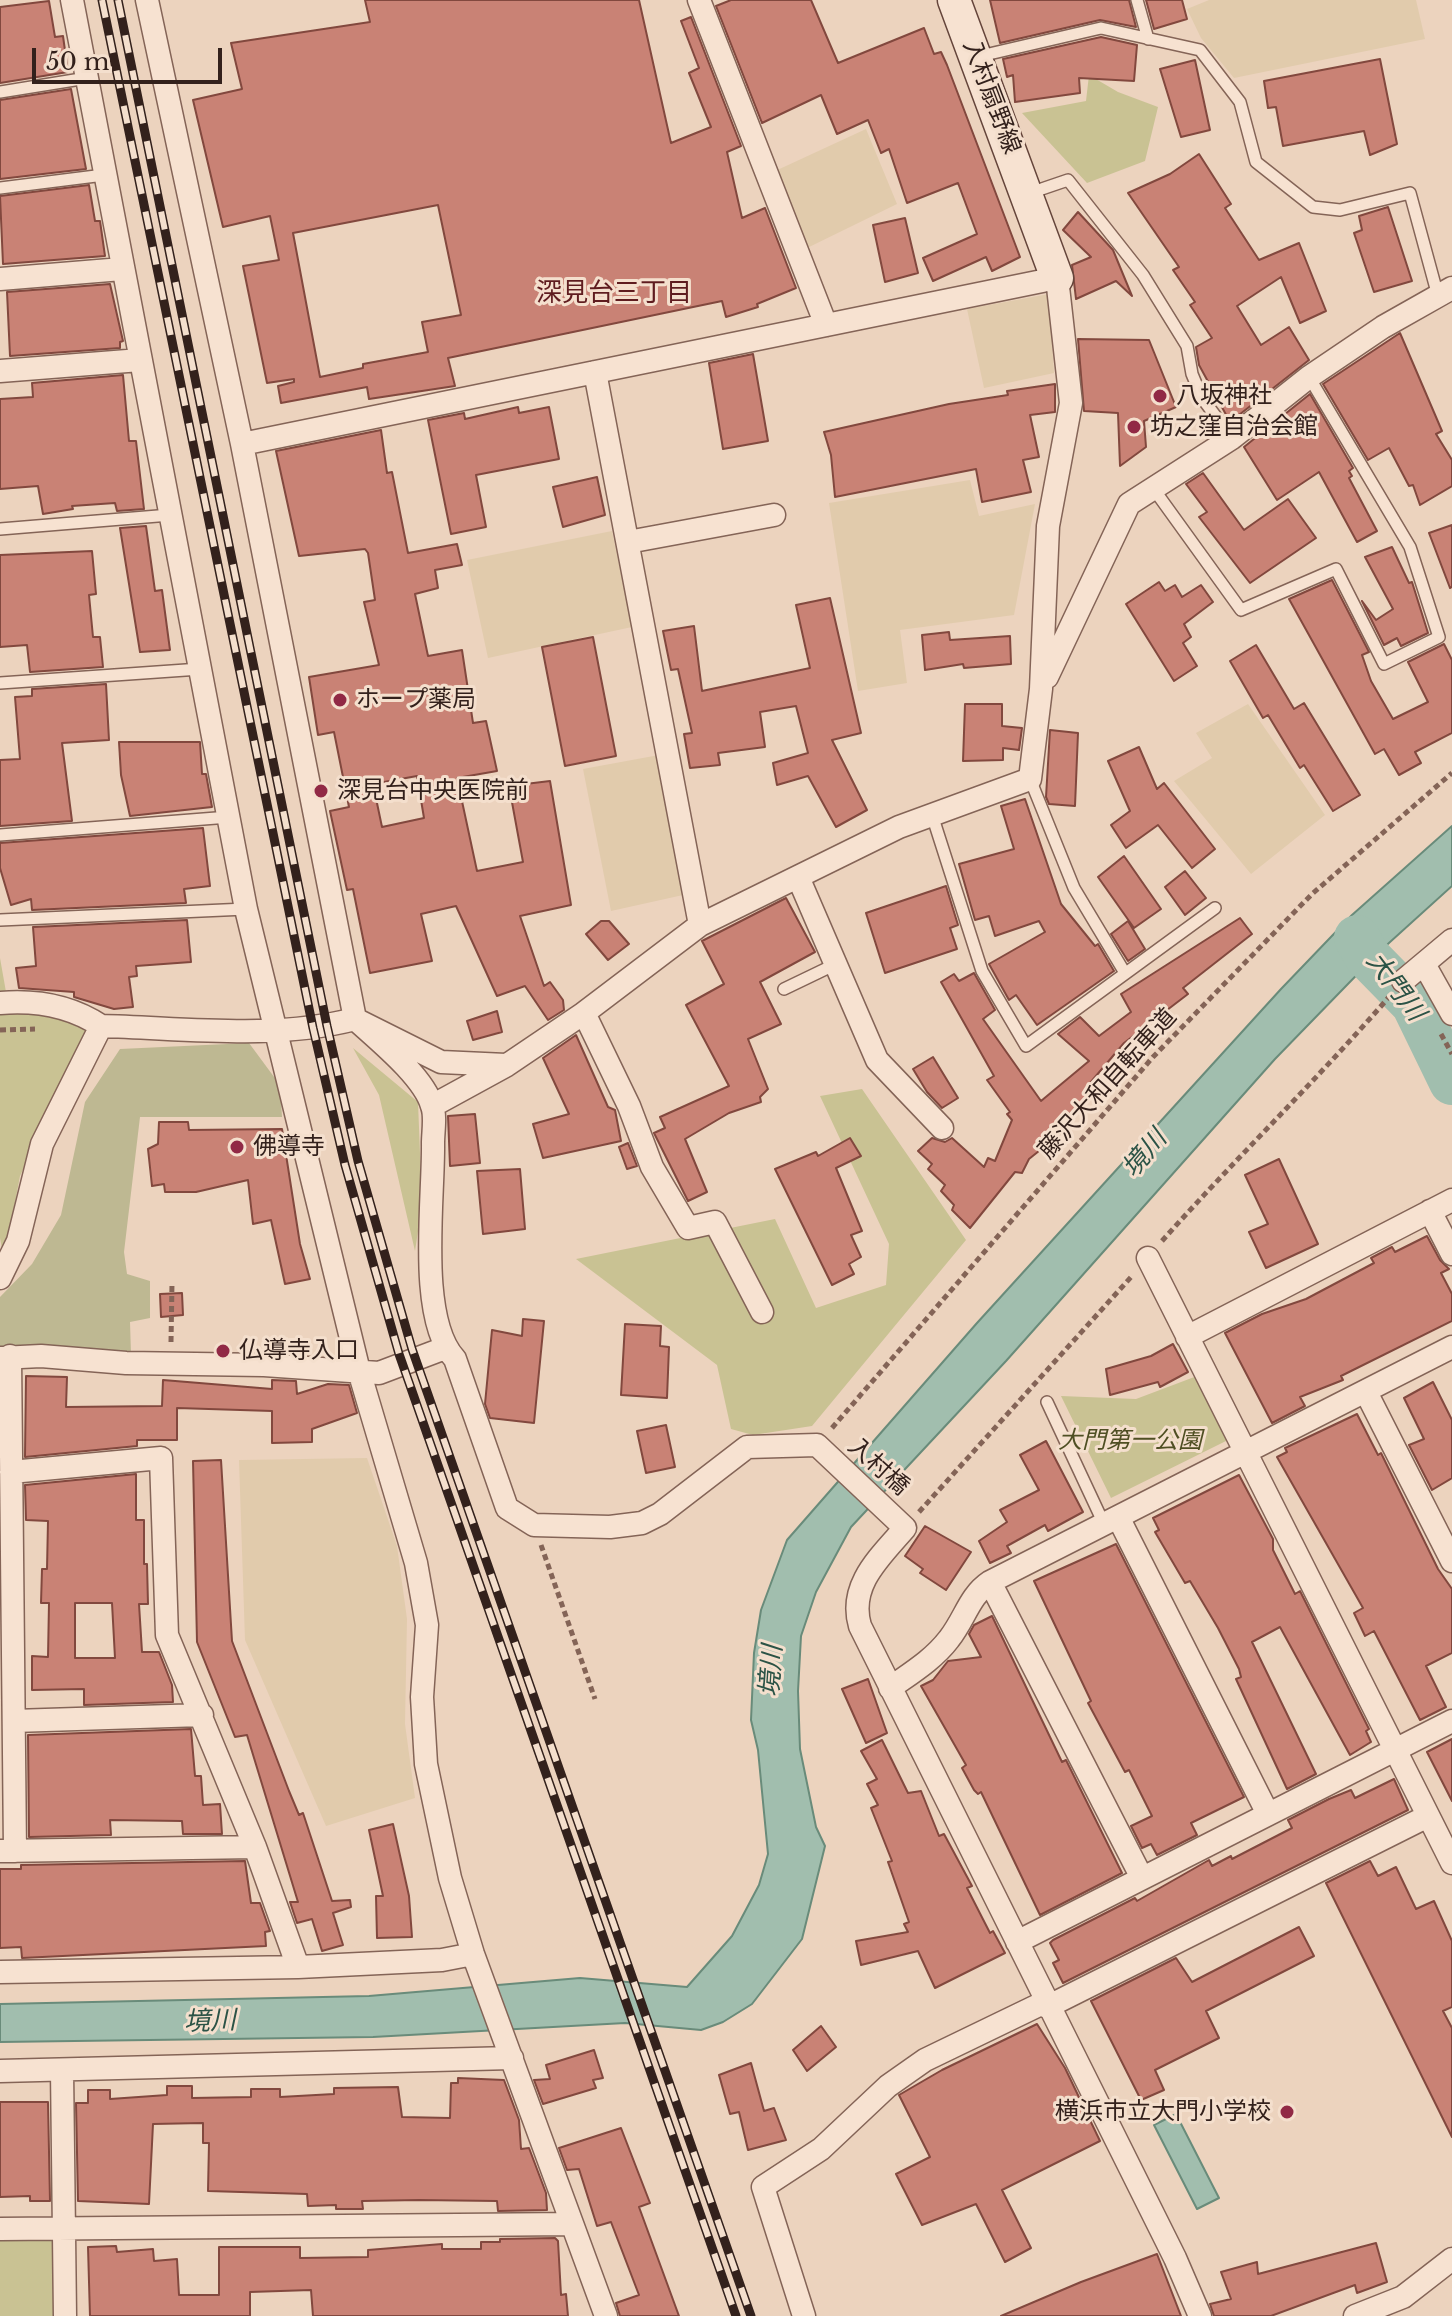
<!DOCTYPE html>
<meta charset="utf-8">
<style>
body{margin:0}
#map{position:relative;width:1452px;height:2316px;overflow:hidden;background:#ecd3be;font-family:"Libre Baskerville",serif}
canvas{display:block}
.scale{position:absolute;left:32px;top:48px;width:190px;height:36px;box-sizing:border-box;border:4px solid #33211c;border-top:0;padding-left:10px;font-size:24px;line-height:28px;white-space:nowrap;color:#33211c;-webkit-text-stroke:6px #f4dfcd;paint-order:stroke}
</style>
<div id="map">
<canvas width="1452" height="2316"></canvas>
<div class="scale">50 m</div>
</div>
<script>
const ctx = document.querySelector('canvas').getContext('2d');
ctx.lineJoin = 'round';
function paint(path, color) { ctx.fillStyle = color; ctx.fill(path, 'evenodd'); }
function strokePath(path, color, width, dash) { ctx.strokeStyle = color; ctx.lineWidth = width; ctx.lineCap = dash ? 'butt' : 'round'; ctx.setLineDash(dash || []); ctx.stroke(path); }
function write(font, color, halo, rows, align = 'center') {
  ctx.font = font + ' "Libre Baskerville","Noto Sans JP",serif'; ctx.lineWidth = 6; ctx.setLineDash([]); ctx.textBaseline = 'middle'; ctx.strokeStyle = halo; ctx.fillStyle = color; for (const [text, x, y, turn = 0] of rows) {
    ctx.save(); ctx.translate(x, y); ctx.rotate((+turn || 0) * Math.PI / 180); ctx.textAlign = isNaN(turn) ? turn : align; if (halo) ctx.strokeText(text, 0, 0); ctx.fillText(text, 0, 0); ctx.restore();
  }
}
const farmland = new Path2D(`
 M1209,0H1416L1425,39L1234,78L1201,38L1187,9Z
 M866,129L897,204L803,250L773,172Z
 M1049,294L1054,373L984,388L967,309Z
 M970,480L979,516L1035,504L1014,615L900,630L907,683L858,691L829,503Z
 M612,531L632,627L488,658L467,560Z
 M1248,704L1325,815L1251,874L1174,781L1212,758L1196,733Z
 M659,755L683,895L611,911L583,769Z
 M367,1458L397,1546L407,1619L405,1724L415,1798L326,1826L245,1640L239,1460Z`);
const green = new Path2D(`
 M1089,75L1118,92L1158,107L1145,161L1087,183L1022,113L1086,101Z
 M0,958L9,1009L57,1018L88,1031L20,1176L4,1261L0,1238Z
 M353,1048L418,1102L422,1205L415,1251L379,1095Z
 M862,1089L966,1240L812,1426L753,1435L731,1429L717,1365L576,1259L775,1219L816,1308L886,1285L889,1244L820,1096Z
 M1197,1376L1228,1440L1111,1498L1061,1396L1136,1399Z
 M0,2240L58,2241V2316H0Z`);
const cemetery = new Path2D(`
 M249,1043L280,1085L282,1117H140L124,1252L127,1274L150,1281V1318L130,1322L131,1355L0,1348V1297L32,1264L61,1215L85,1102L120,1049Z`);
const water = new Path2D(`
 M1452,826V886L1379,952L1275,1059L1006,1361L851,1527L816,1592L801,1636L798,1691L800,1749L816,1827L825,1846L802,1939L752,2004L723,2022L701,2030L625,2023L373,2037L0,2042V2004L369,1996L580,1978L687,1987L732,1936L759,1885L768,1854L758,1750L751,1720L754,1653L761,1610L787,1540L977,1323L1281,989L1352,915Z
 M1176,2114L1219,2198L1197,2209L1154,2125Z`);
const river = new Path2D(`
 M1357,938L1367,956L1414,1004L1452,1082`);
const building = new Path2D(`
 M365,0H639L671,143L711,127L689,73L699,68L681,21L691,17L741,146L727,152L742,218L765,208L796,288L757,304L758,307L726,317L722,301L448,358L455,386L369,399L367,387L281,403L278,386L294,382V379L267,383L243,266L279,260L270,216L223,227L193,100L242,89L231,43L370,22ZM438,205L461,315L422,322L428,352L363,364V368L320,377L293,233Z
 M731,0H811L838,63L924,28L934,54L941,52L947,65L1020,257L992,271L986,257L933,281L923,258L977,234L958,183L907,203L889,149L881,153L868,120L837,134L821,95L762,123L716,6Z
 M990,0H1129L1136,27L1100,20L1000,43Z
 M1146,0H1182L1187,19L1154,29Z
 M49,1L55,37L63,36L68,72L0,83V7Z
 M1101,37L1137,45L1134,81L1079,78L1080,93L1015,102L1013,75L1007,77L1003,59Z
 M1380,59L1397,144L1370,155L1364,131L1283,146L1276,107L1268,108L1264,81Z
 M1195,60L1210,130L1181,137L1160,69Z
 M71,89L86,169L0,179V100Z
 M1199,154L1231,204L1225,208L1259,260L1299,243L1326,311L1300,323L1281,277L1237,306L1261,345L1289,327L1309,360L1230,422L1199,365L1196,347L1212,338L1190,305L1195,302L1173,270L1179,267L1128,193L1170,174Z
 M89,185L95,221H100L105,256L3,264L0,196Z
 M1388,207L1412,281L1374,292L1354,233L1362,230L1359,216Z
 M1078,212L1113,250L1132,296L1116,281L1076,299L1072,265L1091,257L1063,230Z
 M905,218L918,273L885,282L873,225Z
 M110,284L123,341L120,342V348L10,356L7,292Z
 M1400,333L1442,431L1436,434L1452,460V486L1420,505L1413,485L1409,486L1389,448L1368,460L1323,384Z
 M1078,339L1149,340L1176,407L1144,421L1146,447L1120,466L1118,413L1084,411Z
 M753,354L768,441L723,449L709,363Z
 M123,375L129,441H136L144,509L117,511L115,503L72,506L73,509L43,514L38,486L0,489V399L33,397L32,383Z
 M1055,384V412L1030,415L1039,457L1023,460L1031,492L982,502L976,469L835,497L831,455L824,432L949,404L1008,395L1007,391Z
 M1310,394L1353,468L1349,471L1352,476L1349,478L1377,531L1357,542L1319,472L1277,500L1244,447Z
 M518,407L519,413L549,407L559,459L476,475L486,527L451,534L428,420L464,413L465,419Z
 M381,430L387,473L392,472L408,553L457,544L462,565L435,570L438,588L415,594L428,656L462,650L473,723L486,721L497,771L457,778L477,871L523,862L509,786L550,781L571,905L520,916L544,986L550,982L563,1000L564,1010L548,1020L525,986L497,996L456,906L421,914L432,961L370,973L353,889L347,890L330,811L349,807L334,732L318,735L309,677L379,665L364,602L375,600L368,553L365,549L299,556L276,451ZM417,776L424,818L382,827L373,784Z
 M1203,473L1244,530L1288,499L1316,538L1250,583L1199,517L1207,512L1186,484Z
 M597,477L605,515L563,527L553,487Z
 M1452,525V587L1450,588L1429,533Z
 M146,526L155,591L162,590L170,650L140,652L120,528Z
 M1392,547L1409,583L1412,582L1428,633L1401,646L1397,638L1384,645L1362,601L1376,620L1393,609L1365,557Z
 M92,551L96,594L89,595L93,637H100L103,667L30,672L27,645L0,647V555Z
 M1332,580L1369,652L1362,655L1371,681L1393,719L1428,702L1408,662L1444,644L1452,660V733L1415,752L1421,763L1399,775L1384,749L1375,754L1289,599Z
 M1159,582L1165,591L1175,585L1182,597L1201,585L1213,602L1184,624L1191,637L1183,643L1197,666L1174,681L1126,604Z
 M830,598L861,733L832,740L867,810L836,827L808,776L777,785L773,763L808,753L796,706L760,712L765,747L718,753L720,765L690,768L684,734L692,733L678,669L671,670L663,631L694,626L702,691L810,668L796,605Z
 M949,632L950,640L1010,636L1011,664L964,668L963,664L925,670L922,635Z
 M593,637L616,756L565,766L542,647Z
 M1256,645L1294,709L1304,703L1360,795L1333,811L1304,765L1300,768L1268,715L1263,718L1230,661Z
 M106,684L109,740L62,743L72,821L0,826V760L20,759L15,697L32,696V689Z
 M965,704H1002V726L1022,728L1019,750L1003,748V760L963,761Z
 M1050,730L1078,733L1075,806L1049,804L1046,797Z
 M119,742H200L202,774H206L212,807L130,816L121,775Z
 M1139,747L1157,789L1164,783L1215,849L1192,868L1158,825L1126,848L1111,825L1130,811L1108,761Z
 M1025,799L1061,904L1095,946L1098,944L1114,971L1037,1025L1016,995L1009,1000L989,964L1045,932L1039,921L995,936L989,916L975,920L959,864L1014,849L1001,806Z
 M203,828L210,886L184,889L186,903L32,910L31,899L11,905L0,868V843Z
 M1124,856L1161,909L1134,928L1098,877Z
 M1185,871L1206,898L1185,915L1165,887Z
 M946,886L958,925L950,928L957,949L885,973L866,913Z
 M786,898L815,952L760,982L781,1024L748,1039L768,1089L760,1097L761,1102L729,1113L685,1139L707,1192L688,1201L654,1133L665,1128L660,1117L729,1086L686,1005L724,984L702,941Z
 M1240,918L1252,934L1183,988L1188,994L1124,1043L1090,1083L1097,1093L1053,1126L1060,1134L1029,1159L1022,1173L1015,1172L970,1228L952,1210L954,1205L941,1191L945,1185L928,1169L932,1164L918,1151L932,1138L945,1142L952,1138L984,1167L988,1158L995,1161L1012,1120L1007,1114L1010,1112L987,1080L994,1076L941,982L954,974L959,981L974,973L995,1010L983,1019L1041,1101L1089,1061L1058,1034L1080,1017L1099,1036L1131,1012L1121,994Z
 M187,920L191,962L136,966L137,976L129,977L133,1007L114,1009L74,997V992L19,988L16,968L36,966L33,927Z
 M601,921H609L629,944L608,960L586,934Z
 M1128,921L1145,949L1128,961L1111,934Z
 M497,1011L502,1032L473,1040L467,1021Z
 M576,1035L608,1107L615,1110L621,1141L543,1158L533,1124L569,1114L543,1058Z
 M933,1057L958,1098L942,1108L927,1092L913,1069Z
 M475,1114L480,1163L450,1166L448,1116Z
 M159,1122H188L189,1130L282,1129L300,1244L310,1279L285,1284L271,1220L253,1224L248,1180L196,1192H165L164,1184L152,1186L148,1149L158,1144Z
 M850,1138L861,1156L836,1168L862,1231L851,1235L861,1257L849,1264L854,1274L832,1285L775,1169L816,1152L818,1156Z
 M628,1143L637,1166L627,1169L619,1147Z
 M1279,1159L1318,1244L1266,1268L1249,1232L1268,1224L1245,1175Z
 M520,1169L525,1229L483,1234L477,1171Z
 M1427,1236L1440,1260L1449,1269L1441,1273L1452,1294V1321L1341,1376L1343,1380L1300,1397L1305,1406L1272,1423L1225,1333L1262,1314L1306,1299L1374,1263L1371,1258L1392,1247L1395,1252Z
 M182,1293L183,1315L161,1317L160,1294Z
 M523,1319L544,1321L534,1423L490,1418L485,1404L492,1330L522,1336Z
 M625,1324L661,1326L660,1346L669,1347L667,1398L621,1395Z
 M1173,1344L1188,1372L1160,1387L1158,1382L1110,1395L1106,1369L1151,1356Z
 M26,1376L67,1377L66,1407L162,1406L163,1380L272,1389V1380L296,1381L297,1394L328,1384L349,1385L357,1413L312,1429V1442L272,1443V1411L177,1408V1440H137V1446L25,1457Z
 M1433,1382L1452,1420V1478L1432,1490L1409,1445L1424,1439L1404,1398Z
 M1357,1414L1378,1455L1381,1453L1438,1569L1452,1589V1653L1426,1666L1446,1707L1420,1720L1374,1631L1365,1636L1354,1613L1363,1608L1277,1457L1287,1452L1285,1448Z
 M666,1425L675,1467L646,1473L637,1431Z
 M1046,1441L1083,1512L1048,1531L1045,1525L1007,1546L1011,1553L990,1563L979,1541L1007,1522L1000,1510L1039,1490L1020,1455Z
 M221,1460L232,1641L289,1791L299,1815L303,1813L332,1901L350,1900L351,1907L333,1913L343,1945L322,1951L312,1919L297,1923L290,1902H298L247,1735L235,1737L197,1642L193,1461Z
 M136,1474V1520H144V1564H147L148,1604H139L142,1652H159L172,1685L173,1702L84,1705V1689L32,1690V1656L48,1657L49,1603H41L42,1569H47L48,1521L26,1520L25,1485ZM75,1603H112L115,1658H75Z
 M1239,1475L1273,1539V1550L1295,1594L1300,1591L1369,1729L1366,1731L1371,1742L1350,1755L1280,1627L1252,1642L1316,1774L1287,1789L1236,1679L1241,1677L1239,1669L1218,1628L1190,1581L1185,1583L1155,1532L1159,1530L1153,1518Z
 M925,1526L971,1552L946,1590L920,1573L923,1569L905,1556Z
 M1116,1544L1244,1797L1191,1823L1197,1835L1157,1855L1151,1844L1142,1848L1131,1826L1152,1816L1129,1770L1125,1772L1088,1703L1091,1701L1034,1581Z
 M992,1616L1062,1762L1066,1760L1122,1873L1040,1915L981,1792L978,1794L974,1790L962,1768L966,1765L921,1686L933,1680L948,1661L981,1657L969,1634L974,1625Z
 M868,1679L887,1733L866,1743L842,1689Z
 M191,1729L195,1776H201L203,1805L220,1804L222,1834H183L182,1821L110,1820L111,1835L29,1837L28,1735Z
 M1452,1739V1801L1427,1752Z
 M882,1740L908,1793L921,1791L939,1836L944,1834L972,1886L967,1888L990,1933L993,1931L1005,1953L935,1988L918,1951L861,1965L856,1941L908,1932L904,1924L909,1922L888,1862L892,1861L871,1808L878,1805L867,1784L877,1779L861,1751Z
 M1394,1779L1408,1810L1063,1983L1053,1963L1059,1960L1050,1943L1053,1940L1135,1898L1137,1901L1209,1860L1212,1866L1231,1856L1232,1859L1292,1828L1288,1820L1329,1799L1351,1790L1355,1798Z
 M393,1824L409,1896L412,1937L377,1938L376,1896H383L369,1830Z
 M245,1861L251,1903H260L270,1931L265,1932L266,1946L22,1958L21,1947L0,1948V1869H21V1865Z
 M1370,1861L1378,1876L1396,1867L1416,1909L1434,1901L1452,1941V2007L1443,2011L1452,2028V2137L1326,1883Z
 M1299,1927L1314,1956L1206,2011L1219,2038L1155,2070L1164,2090L1141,2100L1091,2001L1176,1958L1192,1982Z
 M1037,2024L1065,2068L1100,2141L1002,2190L1031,2248L1005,2262L976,2204L922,2225L896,2174L930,2157L899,2095L942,2070Z
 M821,2026L836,2047L807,2071L793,2050Z
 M594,2050L603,2078L593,2080L596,2088L543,2104L534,2080L550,2079L546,2065Z
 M751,2063L764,2111L774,2108L786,2140L748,2150L739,2112L730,2114L719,2075Z
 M458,2078L504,2080L519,2120L521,2149L529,2148L546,2193L547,2210L498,2211L497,2201L419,2200L362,2201L363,2209H336V2205L308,2206L307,2194L208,2191L209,2143H203V2123L153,2124L149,2204L78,2201L76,2103H88V2090H110V2099L167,2095V2086H192V2098L251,2097V2089H280V2097L334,2094V2088L398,2087L402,2117L450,2118L451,2083H458Z
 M0,2102H48L50,2201H30V2196L0,2197Z
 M621,2128L650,2203L639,2207L679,2316H620L616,2303L639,2295L611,2222L597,2226L579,2169L567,2170L559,2148Z
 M555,2238L558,2241L561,2295L566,2294L568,2316H313L311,2290L250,2292V2316H90L88,2247L116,2246L117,2252L153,2249L154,2261L177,2259L179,2295H219V2247H300V2258L368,2257V2250L442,2244V2249H481V2242H500V2239Z
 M1376,2243L1387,2282L1357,2293L1355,2285L1271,2316H1214L1210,2304L1231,2299L1221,2272L1257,2262L1258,2274Z
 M1157,2254L1181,2316H1001L1081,2282Z`);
const path = new Path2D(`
 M0,1030L35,1029
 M1441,1034L1452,1054
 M1162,1241C1236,1158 1316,1081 1389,997
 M171,1342L172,1283
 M832,1428L1153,1057L1312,894L1452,773
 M919,1512L1132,1276
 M541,1545L595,1699`);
const lane = new Path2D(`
 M1137,0L1148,39
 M976,57L1101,28L1200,50L1240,102L1256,162L1313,207L1340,210L1410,193L1438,296
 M0,92L87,78
 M0,188L104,175
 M1027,194L1068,180L1143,275L1187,346L1192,374L1202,398L1232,438
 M1153,488L1241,610L1336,569L1384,664L1439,637L1410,547L1309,377
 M0,529L170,515
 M0,683L200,669
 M1030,779L1074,888L1125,973
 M932,815L982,971L1026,1046L1215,908
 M0,835L229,817
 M0,920L246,909
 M784,989L838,963
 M1047,1402L1104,1524`);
const street = new Path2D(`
 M72,0L246,909L359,1371L416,1563L427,1625L422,1697L426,1764L450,1878L473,1954L606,2316
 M147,0L242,444L355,1019C378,1040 424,1077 432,1106C436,1116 433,1132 433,1143C434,1198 417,1318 455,1359L507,1508L534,1525L610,1527L642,1523L660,1514L747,1447L817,1445L905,1528C880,1557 848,1585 860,1626L1175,2258L1200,2316
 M699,0L826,325
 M0,279L122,269
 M0,371L140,360
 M595,372L700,925
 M242,444L1057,278L1071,403L1048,526L1041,689L1030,779L899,827L700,925L584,1013L507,1065L432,1106
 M628,542L774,515
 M1047,677L1129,504L1232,438L1309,377L1383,327L1452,288
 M798,877L877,1060L942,1128
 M1424,964L1452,1014
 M1403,981L1452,940
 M0,1003C36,1000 71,1006 101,1026C185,1028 273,1040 355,1019L441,1062L506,1065
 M584,1013L629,1106L652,1167L688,1228L715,1222L762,1312
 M1430,1211L1452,1254
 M1148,1258L1452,1863
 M0,1278L18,1241L42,1144L101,1026
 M1187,1337L1452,1200
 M10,1356L15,1851
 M0,1358L41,1356L126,1363L264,1365L379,1373L445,1348
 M1366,1392L1452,1561
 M11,1472L161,1458L167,1635L255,1847L298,1967
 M1118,1517L1268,1814
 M990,1582L1142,1878
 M890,1688C911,1673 933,1660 949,1639C965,1619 969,1596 990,1582L1452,1347
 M14,1721L202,1715
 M1,1851L255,1847
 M1017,1942L1452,1721
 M0,1972L298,1967L442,1960L473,1954
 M1047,2007L1428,1816
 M62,2070L65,2316
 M0,2071L512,2058
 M0,2229L572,2224
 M804,2316L763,2187L821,2149L888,2086L925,2060L1045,2002
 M1355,2316L1403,2297L1452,2259`);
const secondary = new Path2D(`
 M954,0L1057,278`);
const rail = new Path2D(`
 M102,0L313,1028L345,1165L399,1354L736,2316
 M118,0L327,1026L358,1161L412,1349L751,2316`);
const markers = [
 [1160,396,8,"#912945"],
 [1134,427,8,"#912945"],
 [340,700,8,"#912945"],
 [321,791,8,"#912945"],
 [237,1147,8,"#912945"],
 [223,1351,8,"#912945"],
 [1287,2112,8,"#912945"]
];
const streetNames = [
 ["入村扇野線",991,97,69],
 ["藤沢大和自転車道",1108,1084,-48],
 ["入村橋",878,1467,42]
];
const poiNames = [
 ["八坂神社",1176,396],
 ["坊之窪自治会館",1150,427],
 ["ホープ薬局",356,700],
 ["深見台中央医院前",337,791],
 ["佛導寺",253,1147],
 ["仏導寺入口",239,1351],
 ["横浜市立大門小学校",1271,2112,"right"]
];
const parkNames = [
 ["大門第一公園",1130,1441]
];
const neighbourhoodNames = [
 ["深見台三丁目",614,294]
];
const waterNames = [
 ["大門川",1395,987,53],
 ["境川",1145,1154,-50],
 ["境川",772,1671,-86],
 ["境川",210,2022,-2]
];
paint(farmland, '#e1cbac');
paint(green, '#c9c293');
paint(cemetery, '#beb892');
paint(water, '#a1beae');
strokePath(water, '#698b7a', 2);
strokePath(river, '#a1beae', 46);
paint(building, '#c98275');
strokePath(building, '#82483e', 2);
strokePath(lane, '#846457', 14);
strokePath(street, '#846457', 25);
strokePath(secondary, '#65453b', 35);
strokePath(path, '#846457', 5, [6, 4]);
strokePath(lane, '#f7e2d1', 11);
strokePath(street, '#f7e2d1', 22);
strokePath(secondary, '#f7e2d1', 32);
strokePath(rail, '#33211c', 9);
strokePath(rail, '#f4dfcd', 6, [18]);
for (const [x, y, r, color] of markers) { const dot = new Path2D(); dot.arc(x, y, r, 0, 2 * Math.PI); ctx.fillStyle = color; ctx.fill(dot); strokePath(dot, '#f4dfcd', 3); }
write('24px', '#33211c', '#f4dfcd', streetNames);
write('24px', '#33211c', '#f4dfcd', poiNames, 'left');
write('italic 24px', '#4f4f23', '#f4dfcd', parkNames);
write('26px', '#5f1c1f', '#f4dfcd', neighbourhoodNames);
write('italic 26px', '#2b5346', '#f4dfcd', waterNames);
</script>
